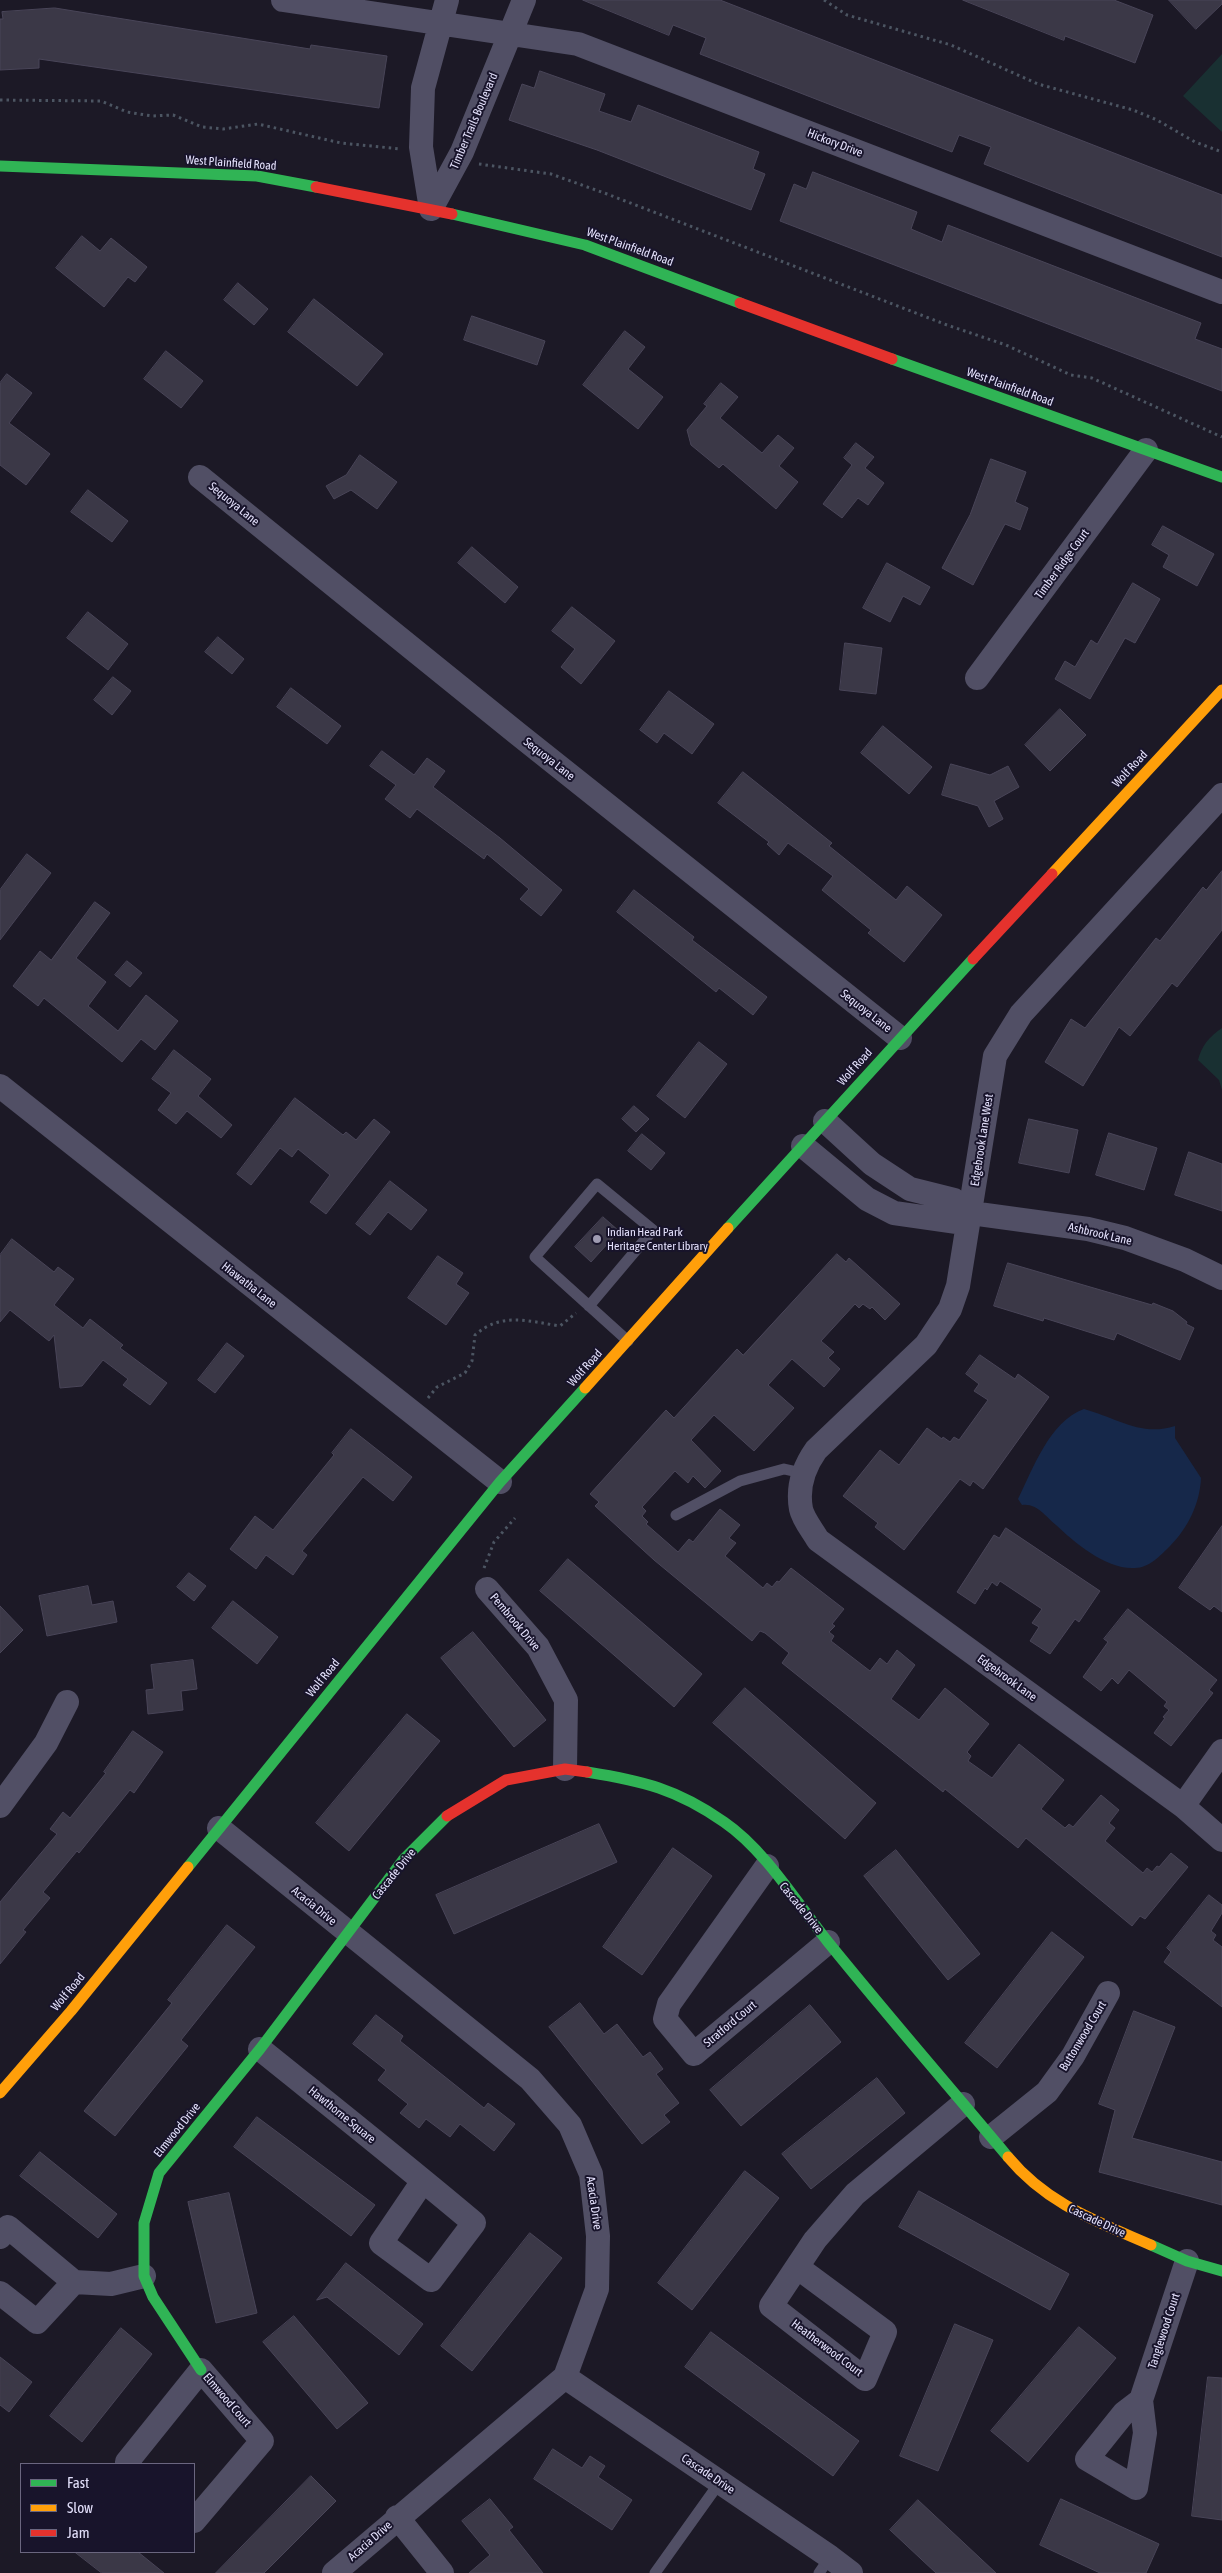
<!DOCTYPE html>
<style>
body{margin:0}
#map{position:relative;width:1222px;height:2573px;overflow:hidden;background:#1c1926;font-family:"Asap Condensed",sans-serif}
canvas{display:block}
.legend{position:absolute;left:20px;top:2463px;width:175px;height:90px;box-sizing:border-box;background:#18142b;border:1px solid #6a667f;margin:0;padding:6px 9px;list-style:none;font-size:15px;color:#e4e1fc}
.legend li{display:flex;align-items:center;gap:10px;height:25px}
.legend b{width:25px;border:1px solid #6a667f}
</style>
<div id="map">
<canvas width="1222" height="2573"></canvas>
<ul class="legend">
<li><b style="height:6px;background:#30b455"></b>Fast</li>
<li><b style="height:6px;background:#ff9f0a"></b>Slow</li>
<li><b style="height:6px;background:#e5322d"></b>Jam</li>
</ul>
</div>
<script>
const ctx = document.querySelector('canvas').getContext('2d');
ctx.lineJoin = 'round';
function paint(path, color) { ctx.fillStyle = color; ctx.fill(path, 'evenodd'); }
function strokePath(path, color, width, dash) { ctx.strokeStyle = color; ctx.lineWidth = width; ctx.lineCap = dash ? 'butt' : 'round'; ctx.setLineDash(dash || []); ctx.stroke(path); }
function write(font, color, halo, rows, align = 'center') {
  ctx.font = font + ' "Asap Condensed",sans-serif'; ctx.lineWidth = 4; ctx.setLineDash([]); ctx.textBaseline = 'middle'; ctx.strokeStyle = halo; ctx.fillStyle = color; for (const [text, x, y, turn = 0] of rows) {
    ctx.save(); ctx.translate(x, y); ctx.rotate((+turn || 0) * Math.PI / 180); ctx.textAlign = isNaN(turn) ? turn : align; if (halo) ctx.strokeText(text, 0, 0); ctx.fillText(text, 0, 0); ctx.restore();
  }
}
const green = new Path2D(`
 M1222,54V132L1183,96Z
 M1222,1028V1090L1219,1080L1198,1060C1202,1045 1209,1037 1222,1028Z`);
const water = new Path2D(`
 M1084,1409C1117,1418 1141,1437 1175,1426V1438L1201,1478C1200,1503 1188,1528 1170,1546C1161,1555 1149,1568 1135,1568C1107,1570 1075,1543 1056,1525C1045,1516 1037,1503 1022,1505L1018,1499C1033,1469 1049,1422 1084,1409Z`);
const building = new Path2D(`
 M583,0H720L1222,195V257L984,164L991,147L959,135L952,152L700,54L706,38L673,25L669,35Z
 M963,0H1114L1153,15L1135,63L1065,36L1064,40Z
 M1169,0H1222V4L1196,29Z
 M55,8L310,49L311,45L387,56L379,108L39,59V68L0,70V19H3L2,12Z
 M540,71L605,94L599,111L631,122L638,105L759,152L753,169L765,174L751,210L597,150L509,120L522,84L534,88Z
 M813,172L917,212L911,229L942,242L948,225L1201,323L1195,339L1222,349V391L780,221L794,184L806,189Z
 M82,236L100,251L111,238L147,267L135,282L128,277L104,307L56,268Z
 M238,283L268,309L254,325L224,300Z
 M314,299L383,354L357,386L288,332Z
 M472,316L545,341L537,365L464,340Z
 M625,331L645,347L628,369L663,397L638,429L583,385Z
 M166,351L203,381L181,408L144,379Z
 M7,374L32,393L9,423L50,454L26,485L0,465V383Z
 M721,383L738,397L720,418L762,453L778,435L794,448L779,466L798,482L776,509L723,464L719,468L691,445L687,430L707,406L704,404Z
 M856,443L874,457L865,468L884,483L868,505L858,498L842,518L823,504L852,465L844,458Z
 M360,455L397,482L377,509L351,490L334,499L326,486L346,475Z
 M991,459L1026,472L1015,502L1028,508L1020,530L1005,524L973,585L942,568L970,515Z
 M88,490L128,521L112,542L71,512Z
 M1163,526L1214,554L1197,586L1163,567L1169,555L1152,545Z
 M472,547L518,587L505,603L458,563Z
 M887,563L930,587L920,605L903,596L890,622L863,608Z
 M1133,583L1160,599L1135,643L1125,638L1090,699L1055,679L1065,661L1075,667L1091,640L1097,644Z
 M572,607L615,641L581,684L561,667L575,649L552,631Z
 M88,612L128,644L108,670L67,638Z
 M218,637L244,659L232,674L205,652Z
 M845,643L882,648L876,694L840,690Z
 M113,677L131,691L112,715L94,700Z
 M291,688L341,726L327,744L277,707Z
 M669,691L714,724L692,754L664,733L657,743L640,730Z
 M1060,709L1086,735L1050,771L1025,745Z
 M883,726L932,767L909,794L861,753Z
 M382,751L414,775L427,758L445,771L433,787L500,838L562,890L541,916L520,899L529,889L487,854L484,859L417,809L410,818L385,799L396,785L370,766Z
 M951,764L990,775L1008,766L1019,787L994,801L1003,819L989,827L978,806L942,795Z
 M743,772L832,843L829,846L896,900L907,886L942,915L904,962L868,933L871,930L822,890L833,876L788,843L779,855L767,844L769,842L718,803Z
 M27,854L51,873L0,940V890Z
 M1222,871V930L1177,987L1172,983L1130,1036L1119,1027L1083,1086L1045,1062L1071,1019L1085,1028L1156,938L1160,941L1203,887L1206,890Z
 M634,890L694,937L692,940L767,997L753,1015L719,988L716,992L617,912Z
 M95,902L110,913L76,958L106,982L88,1006L118,1031L146,995L178,1021L155,1050L141,1039L122,1062L44,998L38,1006L13,986L40,951L51,960Z
 M127,961L142,973L130,987L115,975Z
 M699,1042L727,1064L685,1118L657,1096Z
 M174,1050L211,1079L198,1096L232,1125L221,1138L187,1111L176,1124L158,1110L171,1093L152,1079Z
 M295,1098L343,1135L346,1132L356,1140L374,1119L390,1132L326,1214L310,1202L330,1175L298,1149L292,1157L280,1148L251,1185L237,1174Z
 M634,1106L649,1119L636,1132L622,1119Z
 M1029,1119L1078,1130L1069,1173L1019,1163Z
 M1109,1133L1157,1148L1144,1190L1096,1175Z
 M642,1134L665,1153L651,1170L628,1151Z
 M1189,1152L1222,1164V1211L1175,1195Z
 M390,1181L427,1210L411,1230L388,1212L370,1235L356,1224Z
 M603,1217L619,1231L591,1262L575,1247Z
 M12,1239L54,1272L58,1267L74,1279L54,1305L83,1328L90,1319L123,1345L120,1348L167,1383L150,1405L123,1385L128,1379L103,1360L82,1386L60,1388L54,1335L49,1341L10,1310L0,1322V1255Z
 M837,1254L846,1262L849,1258L900,1304L885,1320L872,1307L870,1309L863,1304L859,1308L855,1304L821,1341L834,1352L828,1358L840,1369L824,1387L792,1359L768,1385L794,1408L754,1451L714,1415L691,1440L721,1471L705,1488L693,1476L688,1483L675,1471L642,1507L646,1511L642,1516L648,1522L646,1524L678,1552L689,1539L693,1542L720,1509L740,1525L729,1538L736,1543L725,1556L763,1588L767,1583L772,1587L777,1581L779,1582L791,1568L844,1609L832,1624L835,1626L829,1632L834,1636L831,1641L870,1671L880,1658L887,1664L897,1650L915,1665L891,1699L919,1720L945,1688L989,1724L967,1752L971,1756L968,1761L992,1778L1019,1744L1064,1780L1041,1809L1065,1828L1069,1824L1073,1827L1101,1795L1119,1810L1109,1823L1115,1828L1105,1841L1143,1873L1147,1868L1152,1872L1157,1866L1159,1867L1171,1853L1188,1867L1145,1919L1140,1916L1132,1926L1026,1838L1018,1848L945,1789L943,1792L782,1663L789,1653L765,1633L760,1631L752,1641L654,1560L595,1506L599,1502L590,1494L666,1410L674,1418L737,1349L743,1355Z
 M438,1256L463,1273L456,1284L469,1293L446,1325L408,1298Z
 M1008,1263L1152,1305L1153,1303L1173,1311L1187,1322L1186,1324L1194,1328L1180,1360L1117,1333L1114,1340L1044,1318L1043,1321L994,1306Z
 M227,1343L244,1356L215,1393L198,1380Z
 M980,1355L1015,1379L1018,1374L1049,1397L983,1489L973,1481L970,1486L960,1479L904,1550L875,1527L878,1523L843,1496L880,1450L899,1465L927,1428L942,1439L943,1437L950,1442L954,1437L959,1440L988,1400L974,1391L979,1384L966,1374Z
 M351,1429L412,1477L393,1501L363,1477L302,1551L307,1555L293,1575L266,1555L256,1569L230,1549L255,1516L273,1530L334,1455L332,1453Z
 M1222,1526V1612L1214,1606L1210,1610L1179,1588Z
 M1006,1528L1100,1591L1079,1622L1075,1619L1050,1654L1030,1641L1039,1627L1032,1623L1042,1609L1000,1581L997,1586L992,1582L987,1590L985,1588L975,1604L957,1592L994,1535L999,1538Z
 M568,1559L702,1674L674,1707L540,1591Z
 M189,1573L206,1586L194,1601L177,1587Z
 M88,1586L92,1605L113,1601L117,1622L47,1636L39,1596Z
 M233,1601L278,1637L257,1664L212,1628Z
 M0,1606L23,1630L0,1653Z
 M1128,1609L1217,1680L1209,1690L1213,1693L1171,1746L1154,1733L1165,1718L1163,1717L1169,1710L1164,1706L1167,1702L1129,1670L1118,1684L1112,1678L1101,1691L1083,1677L1108,1642L1104,1639Z
 M473,1632L546,1720L514,1747L441,1658Z
 M193,1660L197,1689L181,1691L183,1710L148,1714L146,1690L154,1689L151,1665Z
 M745,1688L876,1803L845,1839L713,1723Z
 M407,1714L440,1741L349,1851L316,1823Z
 M133,1731L163,1752L134,1793L130,1790L79,1853L77,1851L43,1892L50,1898L23,1930L26,1932L0,1964V1902L57,1834L50,1829L63,1812L70,1818L106,1773L104,1772Z
 M599,1824L617,1862L454,1934L436,1895Z
 M673,1848L712,1876L642,1975L603,1947Z
 M896,1850L980,1954L948,1980L864,1876Z
 M1209,1895L1222,1905V1913L1211,1931L1216,1935L1213,1940L1222,1947V2007L1164,1962L1171,1952L1167,1948Z
 M227,1925L255,1947L181,2040L188,2046L115,2136L84,2111L172,2003L168,2000Z
 M1052,1932L1084,1957L997,2068L965,2043Z
 M580,2003L604,2034L617,2024L643,2057L650,2052L663,2069L656,2074L679,2103L664,2115L670,2122L642,2144L549,2027Z
 M810,2005L841,2042L741,2126L710,2090Z
 M1134,2011L1175,2027L1132,2138L1222,2162V2205L1099,2172L1115,2110L1099,2104Z
 M376,2015L403,2036L400,2041L484,2108L488,2103L515,2124L494,2151L460,2124L450,2137L426,2119L419,2128L400,2113L408,2104L378,2080L386,2070L353,2044Z
 M877,2078L905,2113L811,2189L782,2154Z
 M257,2117L375,2205L351,2236L234,2147Z
 M40,2152L117,2214L98,2238L20,2176Z
 M745,2171L779,2198L692,2310L658,2283Z
 M919,2191L1069,2274L1050,2310L899,2227Z
 M229,2193L257,2313L216,2323L188,2202Z
 M530,2233L562,2258L472,2371L441,2346Z
 M346,2263L423,2324L399,2355L327,2297L317,2300Z
 M294,2316L368,2403L337,2429L263,2342Z
 M955,2324L993,2340L938,2471L900,2456Z
 M1079,2327L1116,2358L1028,2462L991,2431Z
 M121,2328L152,2354L82,2442L50,2416Z
 M711,2332L859,2441L833,2476L685,2367Z
 M0,2357L32,2382L9,2412L0,2405Z
 M1208,2377L1222,2378V2520L1192,2516Z
 M553,2449L582,2468L590,2456L605,2466L598,2477L632,2500L612,2530L534,2479Z
 M311,2476L336,2501L264,2573H216Z
 M490,2499L513,2527L509,2530L543,2573H469L490,2555L462,2521Z
 M1061,2499L1159,2544L1146,2573H1100L1040,2545Z
 M918,2500L996,2573H936L890,2530Z
 M75,2552H138L164,2573H102Z`);
const path = new Path2D(`
 M824,0L847,15L951,45L1038,84L1133,110L1157,120L1195,142L1222,152
 M0,100L101,101L127,112L152,116L173,115L202,127L223,129L258,124L341,143L401,149
 M479,164L551,174L607,194L947,325L1006,345L1071,375L1092,378L1222,437
 M428,1398L437,1387L465,1373L472,1361L475,1335C501,1312 528,1321 560,1326L576,1313
 M484,1568L494,1542L515,1518`);
const lane = new Path2D(`
 M589,1306L653,1230L597,1184L535,1257L628,1341
 M676,1515L740,1481L784,1469L802,1473
 M655,2573L720,2482
 M819,2573L830,2557`);
const street = new Path2D(`
 M283,0L578,44L1222,292
 M431,209L462,152L524,0
 M431,209L421,147L423,88L447,0
 M200,477L518,734L900,1038
 M977,678L1146,450
 M1222,795L1021,1014L995,1056L958,1286L950,1309L926,1345L816,1450C804,1467 797,1487 801,1509C803,1519 813,1531 818,1540L1183,1806L1222,1840
 M0,1086L500,1482
 M825,1121L872,1164L910,1189L954,1200L971,1213L1088,1229L1125,1238L1185,1260L1222,1278
 M803,1146L867,1199L894,1213L957,1222L971,1213
 M487,1589L538,1647L566,1700L565,1769
 M0,1806L46,1743L67,1702
 M1183,1806L1222,1751
 M219,1828L530,2079L570,2125L591,2174L598,2236L597,2289L565,2377L334,2573
 M767,1866L669,2004L665,2019L694,2054L828,1942
 M260,2049C332,2107 404,2164 474,2223L431,2280L381,2243L423,2181
 M991,2137L1047,2092L1073,2056L1108,1993
 M0,2237L8,2227L74,2282L37,2322L0,2293
 M797,2267L885,2332L865,2379L771,2306L815,2240L855,2194L963,2104
 M74,2282L111,2284L144,2276
 M565,2377L830,2557L851,2573
 M1141,2400L1145,2433L1136,2488L1087,2459L1124,2413L1141,2400L1187,2261
 M130,2464L127,2462L201,2370L262,2441L194,2521
 M397,2517L442,2573`);
const fast = new Path2D(`
 M0,166L257,176L316,187
 M452,214L585,245L740,303
 M892,359L1222,477
 M728,1228L973,959
 M587,1772C643,1781 677,1789 724,1822C765,1850 797,1903 828,1942C887,2015 948,2085 1008,2157
 M188,1867L500,1482L585,1388
 M1151,2245L1187,2261L1222,2271
 M201,2370L153,2297L144,2276V2223L159,2173L260,2049L403,1860L447,1816`);
const slow = new Path2D(`
 M1052,874L1222,690
 M585,1388L728,1228
 M0,2093L71,2011L188,1867
 M1008,2157C1047,2204 1096,2221 1151,2245`);
const jam = new Path2D(`
 M316,187L452,214
 M740,303L892,359
 M973,959L1052,874
 M447,1816L506,1780L565,1769L587,1772`);
const markers = [
 [597,1239,5,"#9e9bb1"]
];
const streetNames = [
 ["Timber Trails Boulevard",474,121,-67],
 ["Hickory Drive",835,143,21],
 ["West Plainfield Road",231,163,4],
 ["West Plainfield Road",630,247,20],
 ["West Plainfield Road",1010,387,20],
 ["Sequoya Lane",234,504,39],
 ["Timber Ridge Court",1062,564,-54],
 ["Sequoya Lane",549,759,38],
 ["Wolf Road",1130,769,-47],
 ["Sequoya Lane",866,1011,38],
 ["Wolf Road",855,1067,-48],
 ["Edgebrook Lane West",982,1140,-81],
 ["Ashbrook Lane",1100,1234,13],
 ["Hiawatha Lane",249,1285,38],
 ["Wolf Road",585,1368,-48],
 ["Pembrook Drive",515,1622,50],
 ["Wolf Road",323,1678,-51],
 ["Edgebrook Lane",1007,1678,36],
 ["Cascade Drive",394,1874,-51],
 ["Acacia Drive",314,1906,39],
 ["Cascade Drive",801,1908,51],
 ["Wolf Road",68,1992,-50],
 ["Stratford Court",730,2024,-40],
 ["Buttonwood Court",1083,2036,-59],
 ["Hawthorne Square",342,2115,39],
 ["Elmwood Drive",177,2130,-51],
 ["Acacia Drive",594,2203,82],
 ["Cascade Drive",1097,2221,25],
 ["Tanglewood Court",1164,2331,-72],
 ["Heatherwood Court",827,2348,37],
 ["Elmwood Court",227,2400,49],
 ["Cascade Drive",708,2474,34],
 ["Acacia Drive",370,2541,-41]
];
const poiNames = [
 ["Indian Head Park",607,1232],
 ["Heritage Center Library",607,1246]
];
paint(green, '#193032');
paint(water, '#16284a');
paint(building, '#3b3847');
strokePath(building, '#494558', 1);
strokePath(path, '#4c5562', 3, [2.5, 4]);
strokePath(lane, '#514f65', 11);
strokePath(street, '#514f65', 24);
strokePath(fast, '#30b455', 11);
strokePath(slow, '#ff9f0a', 11);
strokePath(jam, '#e5322d', 11);
for (const [x, y, r, color] of markers) { const dot = new Path2D(); dot.arc(x, y, r, 0, 2 * Math.PI); ctx.fillStyle = color; ctx.fill(dot); strokePath(dot, '#18142b', 2); }
write('12px', '#e4e1fc', '#18142b', streetNames);
write('12px', '#e4e1fc', '#18142b', poiNames, 'left');
</script>
